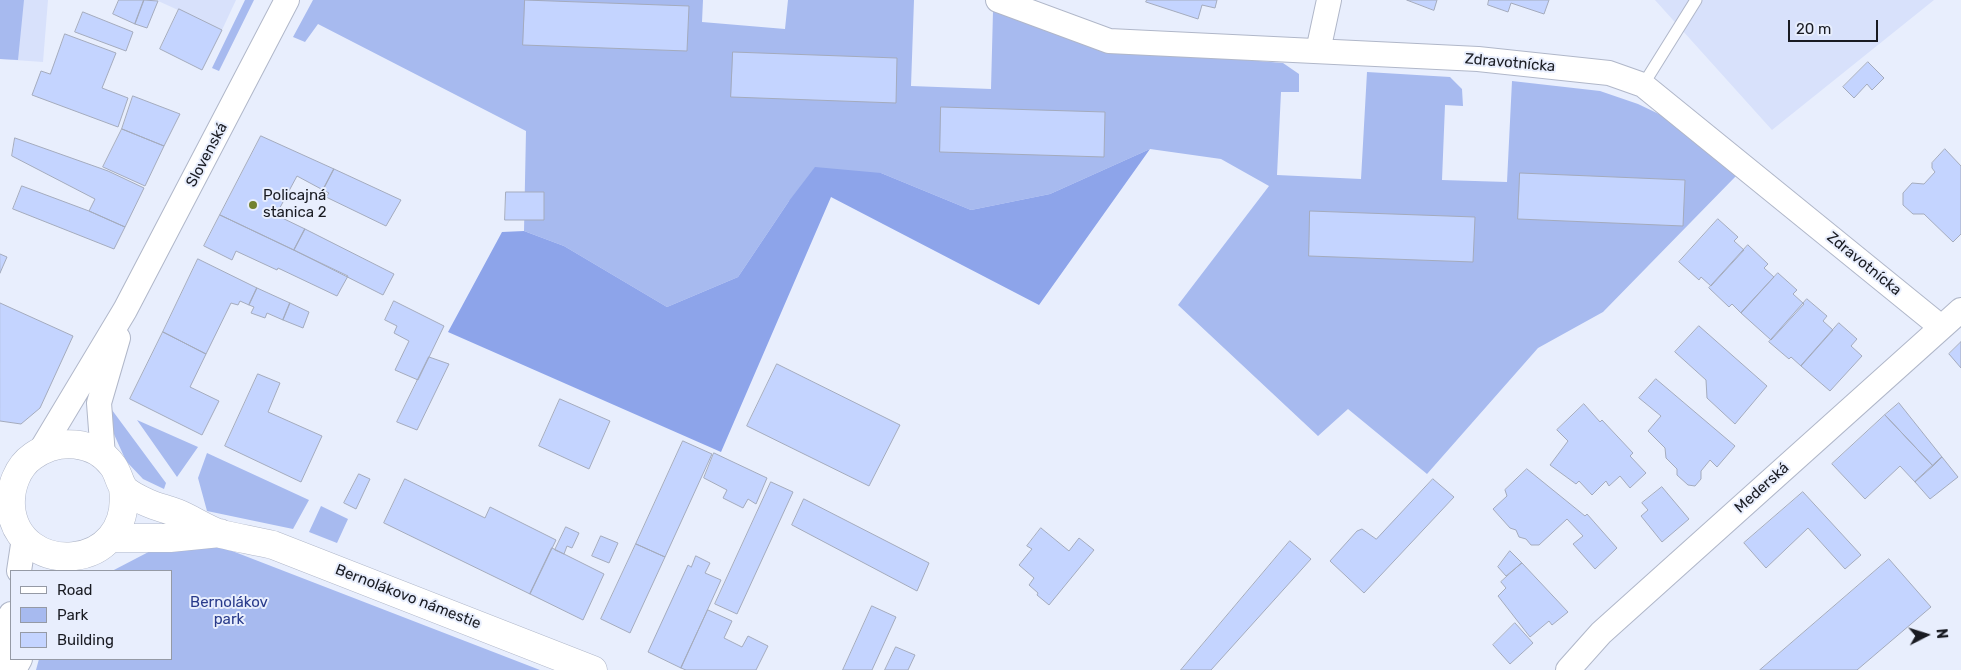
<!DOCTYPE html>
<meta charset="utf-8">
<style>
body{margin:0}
#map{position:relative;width:1961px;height:670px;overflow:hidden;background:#e8eefd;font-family:Rubik,sans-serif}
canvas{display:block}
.legend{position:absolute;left:10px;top:570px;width:162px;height:90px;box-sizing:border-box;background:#e8eefd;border:1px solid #959aa5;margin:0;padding:6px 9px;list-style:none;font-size:15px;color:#191b22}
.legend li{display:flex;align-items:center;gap:10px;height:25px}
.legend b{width:25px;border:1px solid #959aa5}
.north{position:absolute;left:1901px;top:610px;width:50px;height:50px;-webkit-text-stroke:4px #e8eefd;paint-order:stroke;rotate:85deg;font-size:14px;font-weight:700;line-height:20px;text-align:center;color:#191b22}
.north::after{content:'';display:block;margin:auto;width:18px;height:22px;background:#191b22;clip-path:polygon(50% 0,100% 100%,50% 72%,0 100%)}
.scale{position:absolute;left:1788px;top:20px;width:90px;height:22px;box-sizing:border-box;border:2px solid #191b22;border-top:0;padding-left:6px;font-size:15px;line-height:18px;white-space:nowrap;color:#191b22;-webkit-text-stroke:4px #e8eefd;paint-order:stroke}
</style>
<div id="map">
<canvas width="1961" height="670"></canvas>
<ul class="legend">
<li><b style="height:6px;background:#fff"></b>Road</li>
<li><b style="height:14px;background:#a7baef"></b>Park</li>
<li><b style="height:14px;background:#c4d4ff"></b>Building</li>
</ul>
<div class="north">N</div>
<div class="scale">20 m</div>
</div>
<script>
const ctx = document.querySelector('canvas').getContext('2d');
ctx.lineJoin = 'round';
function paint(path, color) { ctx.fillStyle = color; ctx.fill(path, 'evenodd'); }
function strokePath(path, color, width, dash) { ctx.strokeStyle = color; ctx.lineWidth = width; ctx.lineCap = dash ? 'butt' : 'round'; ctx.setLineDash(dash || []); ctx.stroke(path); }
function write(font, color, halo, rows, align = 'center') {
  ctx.font = font + ' Rubik,sans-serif'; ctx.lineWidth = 4; ctx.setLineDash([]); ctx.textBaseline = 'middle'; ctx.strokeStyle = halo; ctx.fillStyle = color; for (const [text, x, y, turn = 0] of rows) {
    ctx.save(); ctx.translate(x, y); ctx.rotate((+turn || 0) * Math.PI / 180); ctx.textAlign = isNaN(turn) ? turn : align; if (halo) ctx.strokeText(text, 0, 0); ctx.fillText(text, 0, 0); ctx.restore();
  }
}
const built = new Path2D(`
 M0,0H48L43,62L0,59Z
 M156,0H236L222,30Z
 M1655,0H1934L1772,130Z`);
const green = new Path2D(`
 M0,0H24L18,60L0,59Z
 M245,0H254L219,71L212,68Z
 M313,0H703L702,22L785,29L788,0H914L911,86L991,89L993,11L1102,48L1283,63L1299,74V92H1281L1277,175L1361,179L1367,72L1450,77L1462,89L1463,106L1445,105L1442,180L1507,182L1512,81L1600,91L1638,104L1661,115L1736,176L1603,312L1538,348L1427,474L1348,409L1318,436L1178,305L1269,186L1221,159L1150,149L1050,194L971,210L881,173L789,201L738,277L667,307L564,246L524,231L526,131L318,24L305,42L293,37Z
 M112,410L166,483L164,489L143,479L126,461L113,432Z
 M137,420L198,447L177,477Z
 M207,453L309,500L293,529L207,511L198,478Z
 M321,506L348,519L337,543L309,532Z
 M196,537L540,670H36L39,659H171V571H112L160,546Z`);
const forest = new Path2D(`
 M1150,149L1039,305L831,197L721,452L448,332L502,232L524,231L564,246L667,307L738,277L789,201L815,167L881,173L971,210L1050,194Z`);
const building = new Path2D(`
 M119,0H144L135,24L113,14Z
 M144,0L158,1L147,28L135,24Z
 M525,0L689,6L687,51L523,45Z
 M1147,0H1217L1215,8L1202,5L1198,19L1146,2Z
 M1407,0H1437L1434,10Z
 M1489,0H1549L1544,14L1511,3L1508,12L1488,5Z
 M179,9L222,30L202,70L160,49Z
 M83,12L133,32L126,51L75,32Z
 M65,34L116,53L102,88L128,98L118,127L32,95L41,71L50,74Z
 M733,52L897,58L896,103L731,97Z
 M1868,62L1884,78L1872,90L1867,84L1854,98L1843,87Z
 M133,96L180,114L164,146L122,129Z
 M941,107L1105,112L1104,157L940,152Z
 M122,129L164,146L145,186L103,167Z
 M261,136L334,169L323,190L297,176L276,215L305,229L294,250L220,215Z
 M15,138L108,171L144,188L125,227L89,211L95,199L12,156Z
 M1945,149L1961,166V234L1953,242L1924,214H1913L1903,205V193L1912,183L1924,184L1935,172L1932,168V163Z
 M334,169L401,200L386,226L326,197L329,193L323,190Z
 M1520,173L1685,180L1683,226L1518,219Z
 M22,186L89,211L125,227L114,249L13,209Z
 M506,192H544V220H505Z
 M1310,211L1475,217L1473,262L1309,256Z
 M220,215L348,276L337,296L278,268L277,270L236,251L232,260L204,246Z
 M1718,219L1738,237L1734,241L1744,250L1711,286L1701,277L1699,280L1679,262Z
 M305,229L394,274L383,295L294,250Z
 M1748,245L1768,264L1764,268L1774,277L1741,313L1732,304L1729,307L1709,288Z
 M0,254L7,257L0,273Z
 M198,259L257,288L249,305L240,301L238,305L231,303L206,354L163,332Z
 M1778,273L1797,290L1793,294L1804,304L1771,340L1741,313Z
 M257,288L290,303L283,320L267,313L265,318L251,313L254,307L249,305Z
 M1807,299L1827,316L1823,321L1833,330L1801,366L1791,357L1789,359L1769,342Z
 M394,301L444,326L418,380L395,370L409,341L394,333L397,326L385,320Z
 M0,303L73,336L40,408L21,424L0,421Z
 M290,303L309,312L303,328L283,320Z
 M1839,323L1857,339L1851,346L1862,356L1830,391L1801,366Z
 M1699,326L1767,386L1735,424L1707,398L1706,380L1675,352Z
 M163,332L206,354L190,387L219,401L202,435L130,399Z
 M1961,342V368L1949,354Z
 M429,357L449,364L417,430L397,422Z
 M777,364L900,425L869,486L747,426Z
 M258,374L280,383L268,412L322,436L301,482L225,446Z
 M1656,379L1735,446L1717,467L1710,460L1701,471V479L1695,486L1688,485L1677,475V469L1666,458L1665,448L1648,431L1661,416L1639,398Z
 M560,399L610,421L589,469L539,446Z
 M1899,403L1942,457L1933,466L1885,415Z
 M1584,404L1600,422L1602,420L1633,453L1630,456L1646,473L1630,488L1620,476L1609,486L1606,481L1592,495L1579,481L1576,484L1550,465L1568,441L1557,430Z
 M1885,415L1933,466L1915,482L1900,466L1865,499L1832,464Z
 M683,441L712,454L665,557L636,544Z
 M714,453L767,478L756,504L748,499L743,508L723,498L727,490L704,478Z
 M1942,457L1958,477L1930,499L1915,482Z
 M1527,469L1585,516L1587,514L1617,548L1595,569L1573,544L1583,536L1567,519L1539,545H1531L1526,539L1519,537L1516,530L1510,528L1493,509L1507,496L1505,490Z
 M359,474L370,479L356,509L344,503Z
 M405,479L485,518L490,507L556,540L530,594L384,523Z
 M1433,479L1454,497L1364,593L1330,561L1357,531L1362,529L1376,539Z
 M771,482L793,492L737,614L715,604Z
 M1662,487L1689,519L1662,542L1641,516L1648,510L1642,503Z
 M1803,492L1861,555L1845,569L1808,528L1766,568L1744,543Z
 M804,499L929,563L917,591L792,525Z
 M566,527L579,533L572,548L567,546L564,554L555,550Z
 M1041,528L1069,551L1079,538L1094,550L1049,605L1037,595L1038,593L1029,585L1034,578L1019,565L1032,549L1027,546Z
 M601,536L618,543L609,563L592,556Z
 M1290,541L1311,559L1211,670H1181Z
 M636,544L665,557L630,633L601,619Z
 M552,548L604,574L583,620L530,594Z
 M1510,551L1522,563L1506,576L1498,567Z
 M696,556L710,563L705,573L721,580L681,668L648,652L688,565L691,567Z
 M1889,559L1931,607L1857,670H1760Z
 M1522,563L1568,612L1552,625L1549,621L1530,637L1498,596L1506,588L1501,582Z
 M872,606L896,617L872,670H843Z
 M708,610L732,621L724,638L742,647L748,636L768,646L756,670H686L681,668Z
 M1515,623L1533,643L1510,664L1493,645Z
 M896,647L915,655L908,670H885Z`);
const lane = new Path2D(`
 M1643,85L1696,0`);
const street = new Path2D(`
 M998,0L1109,41L1478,59L1609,73L1643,85L1941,327
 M1318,51L1329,0
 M41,450L125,310L287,0
 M103,456L99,403L118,338
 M19,571L24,538
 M0,664L11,614
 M14,670L20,659
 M1568,670L1601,633L1961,310`);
const secondary = new Path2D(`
 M123,488C134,574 16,578 11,506C10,488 17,467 33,456C58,438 94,440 113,466C118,473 119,481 123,487C126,493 141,500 148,503C157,507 167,509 177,513C192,519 206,529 221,534C238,538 256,541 273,545L593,670
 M111,538H170L220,533`);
const markers = [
 [253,205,5,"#728230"]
];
const streetNames = [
 ["Zdravotnícka",1510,63,5],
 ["Slovenská",207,155,-62],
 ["Zdravotnícka",1864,264,39],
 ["Mederská",1762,488,-42],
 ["Bernolákovo námestie",408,597,21]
];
const poiNames = [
 ["Policajná",263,196],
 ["stanica 2",263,213]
];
const parkNames = [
 ["Bernolákov",229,603],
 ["park",229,620]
];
paint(built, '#d8e1fb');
paint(green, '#a7baef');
paint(forest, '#8da4ea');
paint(building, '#c4d4ff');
strokePath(building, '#a4abbd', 1);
strokePath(lane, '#b0b7c9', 13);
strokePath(street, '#b0b7c9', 26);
strokePath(secondary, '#b0b7c9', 29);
strokePath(lane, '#fff', 11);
strokePath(street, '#fff', 24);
strokePath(secondary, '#fff', 28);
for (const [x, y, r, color] of markers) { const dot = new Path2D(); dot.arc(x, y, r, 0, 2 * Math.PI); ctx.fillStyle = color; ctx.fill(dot); strokePath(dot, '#e8eefd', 2); }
write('15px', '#191b22', '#e8eefd', streetNames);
write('15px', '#191b22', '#e8eefd', poiNames, 'left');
write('15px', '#293b8b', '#e8eefd', parkNames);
</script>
